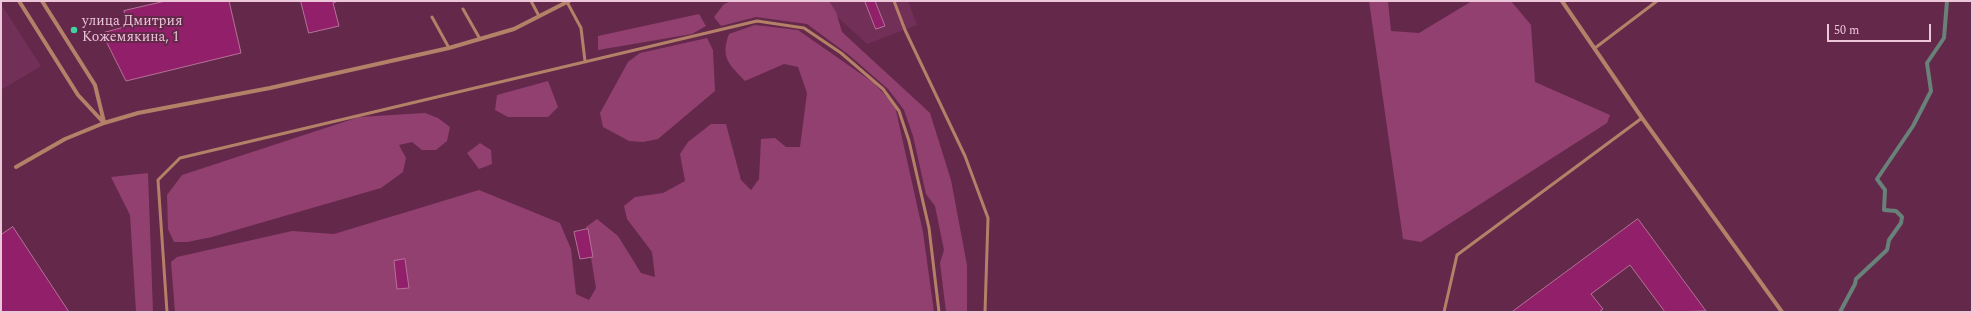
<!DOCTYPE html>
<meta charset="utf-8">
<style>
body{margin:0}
#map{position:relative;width:1973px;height:313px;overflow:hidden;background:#64284b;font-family:Spectral,serif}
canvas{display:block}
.frame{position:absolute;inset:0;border:2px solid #ecc6d9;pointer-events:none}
.scale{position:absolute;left:1827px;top:24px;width:104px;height:18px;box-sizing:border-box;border:2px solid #ecc6d9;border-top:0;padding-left:5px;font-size:12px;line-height:14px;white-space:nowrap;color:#ecc6d9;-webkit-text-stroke:3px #64284b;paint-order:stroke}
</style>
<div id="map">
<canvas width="1973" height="313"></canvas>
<div class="frame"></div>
<div class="scale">50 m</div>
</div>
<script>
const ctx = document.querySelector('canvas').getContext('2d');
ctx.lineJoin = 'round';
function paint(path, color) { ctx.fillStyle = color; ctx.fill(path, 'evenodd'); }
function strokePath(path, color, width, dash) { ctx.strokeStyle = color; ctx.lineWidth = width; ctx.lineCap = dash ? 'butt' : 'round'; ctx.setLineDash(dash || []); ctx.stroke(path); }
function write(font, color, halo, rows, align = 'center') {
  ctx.font = font + ' Spectral,serif'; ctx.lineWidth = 4; ctx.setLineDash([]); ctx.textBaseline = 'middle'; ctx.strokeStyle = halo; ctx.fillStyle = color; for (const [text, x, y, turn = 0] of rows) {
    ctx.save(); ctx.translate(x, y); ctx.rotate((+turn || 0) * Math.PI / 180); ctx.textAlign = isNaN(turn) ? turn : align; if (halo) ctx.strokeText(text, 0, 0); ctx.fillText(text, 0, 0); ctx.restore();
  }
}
const built = new Path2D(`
 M820,1H908L917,25L867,44Z
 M1,4L41,66L1,90Z`);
const green = new Path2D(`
 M732,1H829L836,12L842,32L930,113L951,180L967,265V312H946L940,263L944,250L935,206L926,194L913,136L904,110L888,89L849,55L807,24L756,17L721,26L714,17L724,4Z
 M1369,1H1388L1391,31L1419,33L1472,1H1511L1531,25L1535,82L1610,115L1607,123L1421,242L1403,239Z
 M699,14L706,26L692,34L598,50V36Z
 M755,25L798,30L874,83L895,106L923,232L934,312H175L171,262L177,257L292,231L334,234L479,190L560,223L571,249L576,294L589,300L596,288L586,227L597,219L618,236L641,273L655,277L652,252L627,219L624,206L635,197L663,193L685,181L680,154L688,142L711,124H726L741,180L751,190L759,179L761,139L775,138L786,147H800L807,93L798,67L784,64L745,81C729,64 720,58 729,34Z
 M707,38L713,50L715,91L658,139L643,142L629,141L603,127L600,113L628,62L640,53Z
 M548,81L558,107L548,117H508L495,110L497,95Z
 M425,113L438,118L450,127L447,141L436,150H422L412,142L399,145L406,158L403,172L381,188L212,237L187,242H174L168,229L167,195L182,175L359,117Z
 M480,143L491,150L492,164L479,169L467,153Z
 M148,173L153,312H136L130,215L111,177Z`);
const stream = new Path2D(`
 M1840,312L1855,284L1856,279L1887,250L1889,240L1901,223L1902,217L1896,211L1884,210L1885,190L1877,179L1913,126L1931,91L1927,63L1944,38L1947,1`);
const building = new Path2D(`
 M166,1H229L241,53L126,81L102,33L128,26L124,11Z
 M301,1H338L333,3L339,26L309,33Z
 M865,1H875L885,26L876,29Z
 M1638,219L1706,311L1665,312L1630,265L1591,294L1603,309L1599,312H1512Z
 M13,227L69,312H1V235Z
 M588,229L593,257L580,259L574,232Z
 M405,259L409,288L397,289L394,261Z`);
const lane = new Path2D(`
 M531,1L539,16
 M894,1L905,30L965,156L988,218L985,312
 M567,2L581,28L585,61
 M463,9L480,39
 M432,17L449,48
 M1595,48L1657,1
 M167,312L158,180L180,158L757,21L804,28L841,53L883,89L899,111L909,141L929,228L939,312
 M1444,312L1457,255L1642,118`);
const street = new Path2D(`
 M19,1L78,95L104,123
 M42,1L95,85L104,122
 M1562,1L1642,118L1782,312
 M16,167L65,139L104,123L138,113L270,88L449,48L514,29L569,1`);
const markers = [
 [74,30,4,"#3ed4a2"]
];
const poiNames = [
 ["улица Дмитрия",82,22],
 ["Кожемякина, 1",82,38]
];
paint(built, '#723058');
paint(green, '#914070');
strokePath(stream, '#688179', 4);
paint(building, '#921f69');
strokePath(building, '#b57297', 1);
strokePath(lane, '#b48067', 3);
strokePath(street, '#b48067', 4);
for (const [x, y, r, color] of markers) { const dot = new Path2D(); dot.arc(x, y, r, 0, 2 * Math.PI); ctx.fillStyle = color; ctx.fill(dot); strokePath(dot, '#64284b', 1.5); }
write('14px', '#ecc6d9', '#64284b', poiNames, 'left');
</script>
